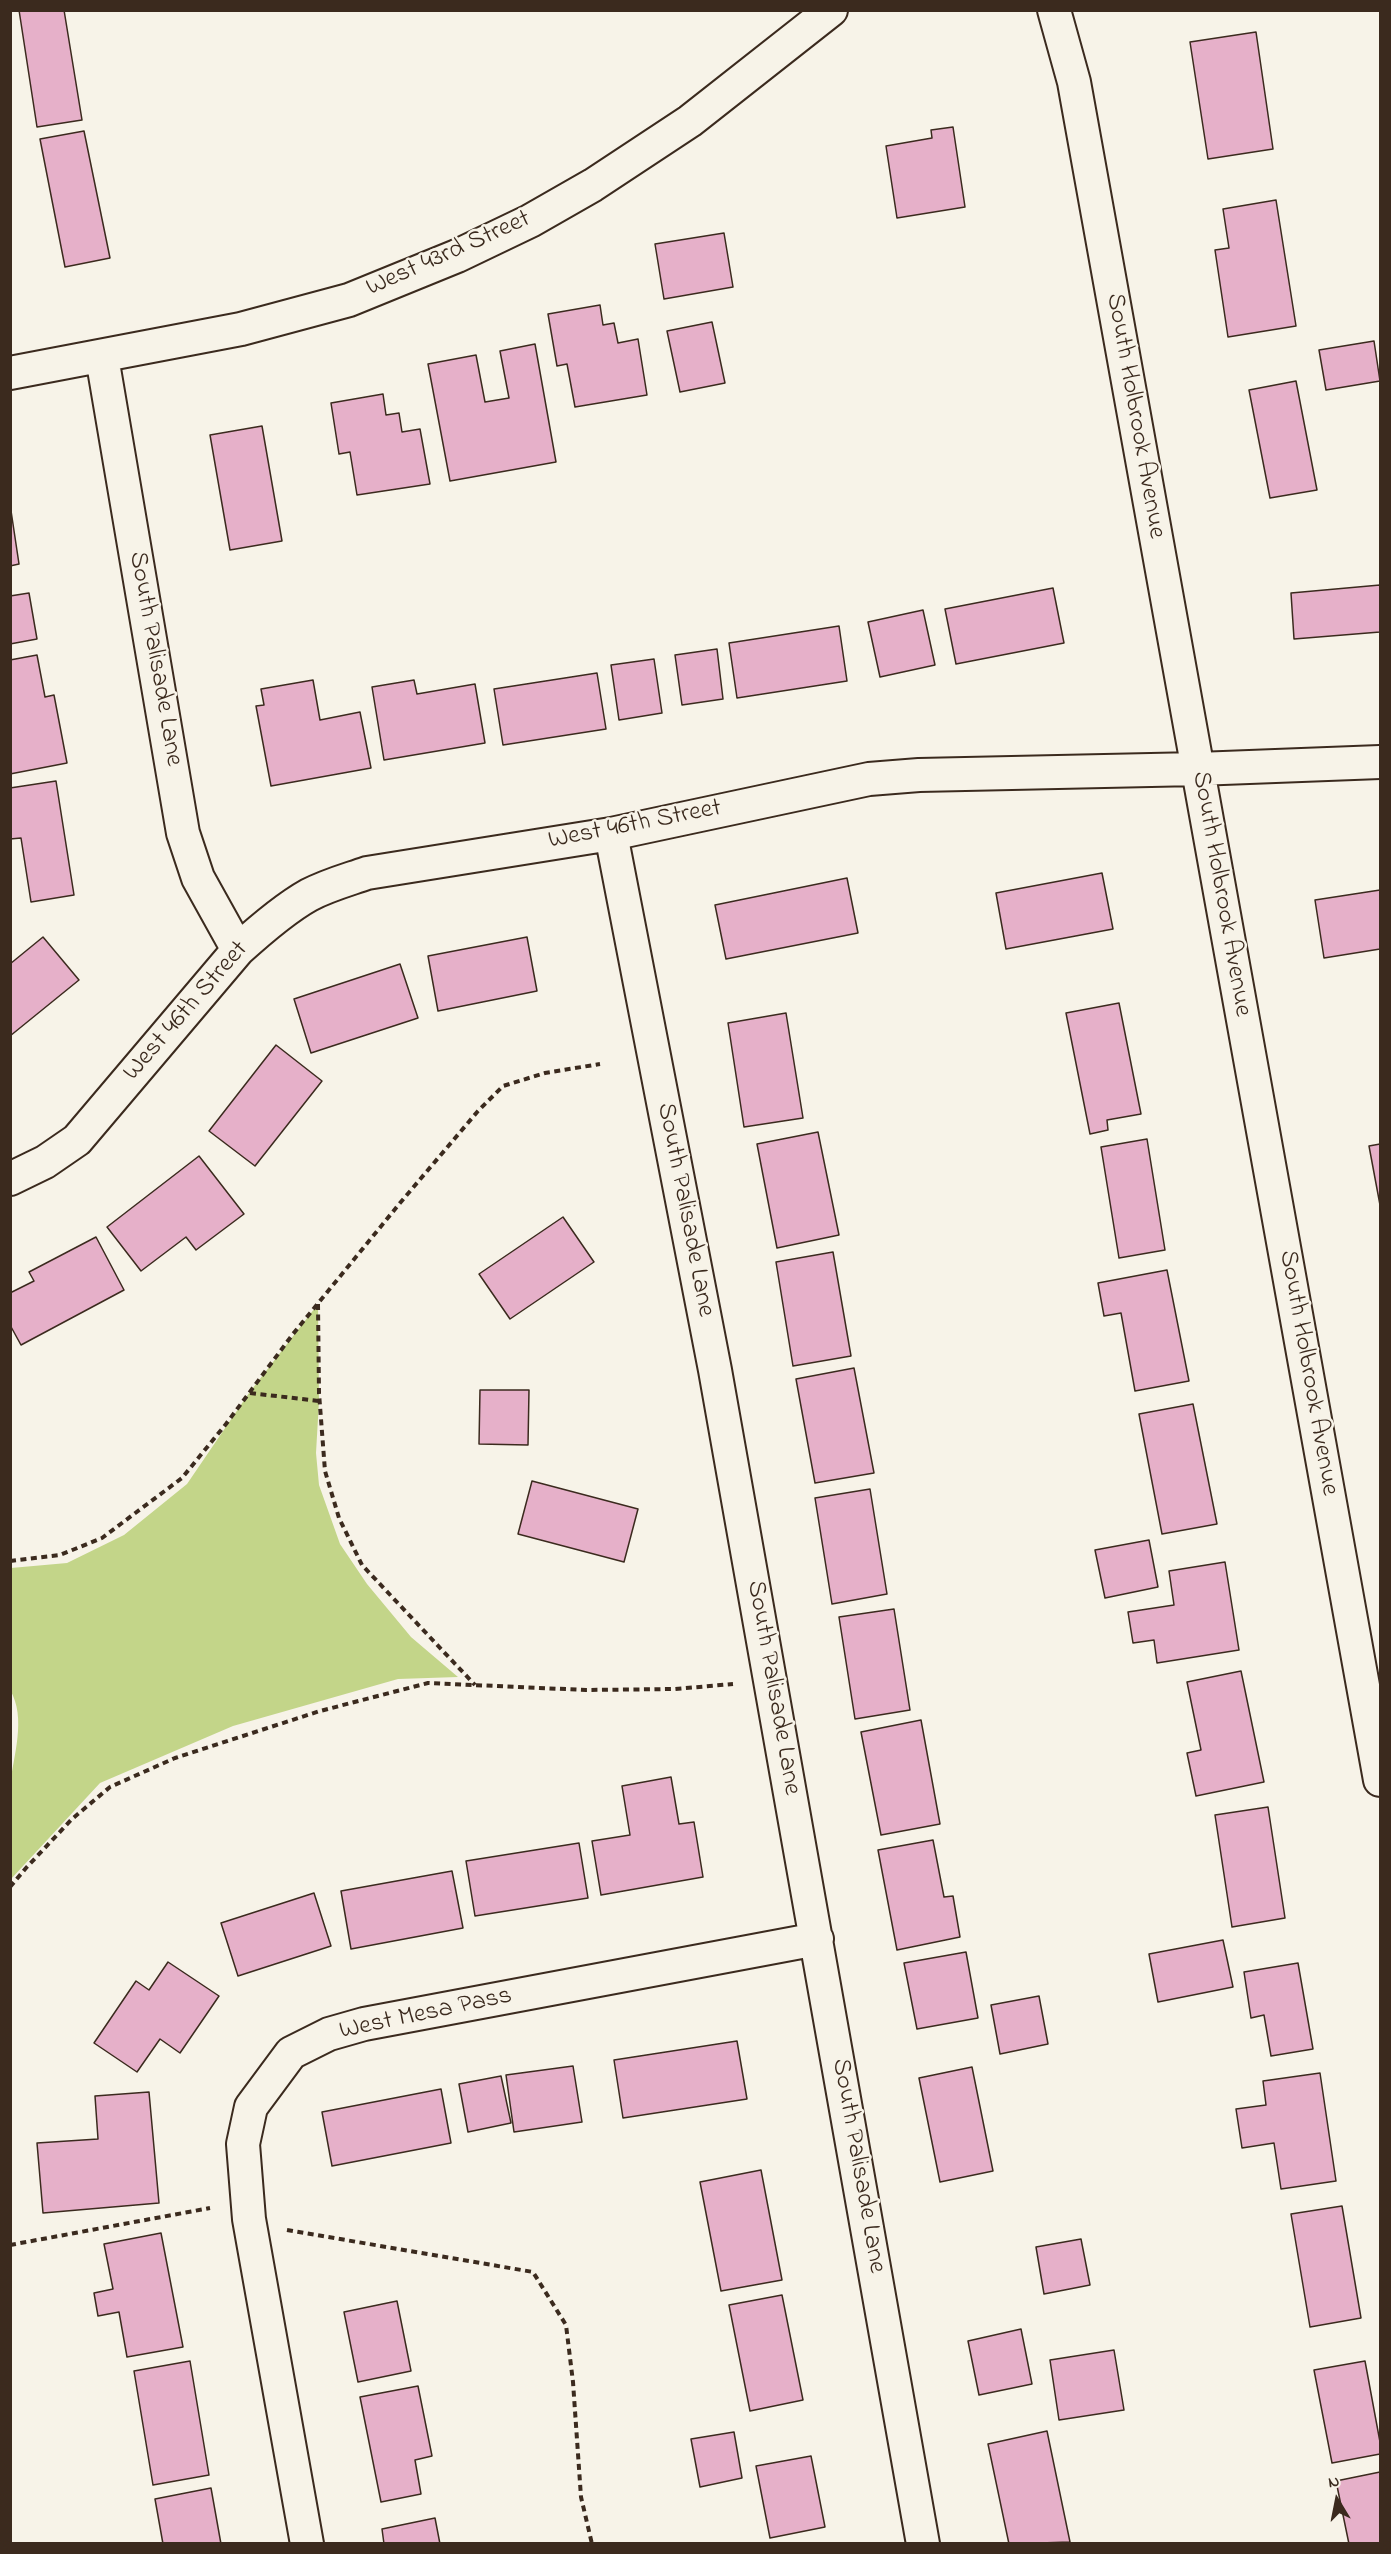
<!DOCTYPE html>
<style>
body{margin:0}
#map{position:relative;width:1391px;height:2554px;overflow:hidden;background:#f7f3e8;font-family:"Indie Flower",sans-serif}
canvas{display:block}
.frame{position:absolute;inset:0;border:12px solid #3b2a1e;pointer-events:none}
.north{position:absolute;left:1307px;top:2470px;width:60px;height:60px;-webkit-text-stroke:4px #f7f3e8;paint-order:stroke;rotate:350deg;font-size:16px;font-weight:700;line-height:24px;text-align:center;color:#3b2a1e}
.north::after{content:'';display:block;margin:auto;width:21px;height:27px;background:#3b2a1e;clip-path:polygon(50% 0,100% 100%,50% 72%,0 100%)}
</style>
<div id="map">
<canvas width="1391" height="2554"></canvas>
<div class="frame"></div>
<div class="north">N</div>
</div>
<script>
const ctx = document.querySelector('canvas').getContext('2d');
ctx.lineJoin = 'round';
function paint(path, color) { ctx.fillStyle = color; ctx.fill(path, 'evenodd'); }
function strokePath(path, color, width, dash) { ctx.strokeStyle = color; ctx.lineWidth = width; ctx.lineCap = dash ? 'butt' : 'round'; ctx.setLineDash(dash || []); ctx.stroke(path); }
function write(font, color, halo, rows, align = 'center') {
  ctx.font = font + ' "Indie Flower",sans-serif'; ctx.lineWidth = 5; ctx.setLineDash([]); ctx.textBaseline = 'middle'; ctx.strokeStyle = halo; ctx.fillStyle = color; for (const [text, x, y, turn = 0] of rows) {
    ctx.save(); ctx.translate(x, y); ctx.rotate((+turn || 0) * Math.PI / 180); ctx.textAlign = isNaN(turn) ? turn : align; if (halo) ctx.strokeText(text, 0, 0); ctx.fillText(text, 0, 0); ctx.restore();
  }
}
const green = new Path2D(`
 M318,1304L319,1401L316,1453L319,1485L340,1544L367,1584L411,1637L458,1677L398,1679L233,1726L100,1783L11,1879C10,1849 8,1817 10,1786C13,1757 27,1718 10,1690L11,1568L67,1563L124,1535L187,1484L249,1393Z`);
const building = new Path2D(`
 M19,10H64L82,120L37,127Z
 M1256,32L1273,149L1208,159L1190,42Z
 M953,127L965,207L897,218L886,146L932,138L931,130Z
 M84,131L110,258L65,267L40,139Z
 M1276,200L1296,326L1228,337L1215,250L1229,248L1223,209Z
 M724,233L733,287L664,299L655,244Z
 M600,305L603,325L614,323L618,343L638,339L647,395L575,407L567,364L557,366L548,314Z
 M712,322L725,383L680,392L667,331Z
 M1374,341L1380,381L1326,390L1319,350Z
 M535,344L556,462L450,481L428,364L476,355L485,402L509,398L500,351Z
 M1296,381L1317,490L1270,498L1249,390Z
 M383,394L386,415L399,413L402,432L420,429L430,484L357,495L350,452L339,454L331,403Z
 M262,426L282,541L230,550L210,435Z
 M10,504L19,564L10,566Z
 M1380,585V632L1294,639L1291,593Z
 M1053,588L1064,643L956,664L945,609Z
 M29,593L37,639L10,644V596Z
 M923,610L935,665L880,677L868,622Z
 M839,626L847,681L737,698L729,643Z
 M717,649L723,699L682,705L675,655Z
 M37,655L45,697L54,695L67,763L10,774V660Z
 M654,659L662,713L619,720L611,665Z
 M597,673L606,729L503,745L494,689Z
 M313,680L320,720L360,712L371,768L271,786L256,706L264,705L261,689Z
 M414,680L417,694L475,684L485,743L384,760L372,687Z
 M56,781L74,895L31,902L21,838L10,839V788Z
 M1102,873L1113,929L1006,949L996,893Z
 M847,878L858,933L726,959L715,905Z
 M1380,890V949L1324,958L1315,900Z
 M43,937L79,980L10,1036V964Z
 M527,937L537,991L438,1011L428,956Z
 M400,964L418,1018L311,1053L294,999Z
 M1119,1003L1141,1114L1107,1120L1108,1130L1090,1134L1066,1013Z
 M786,1013L803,1118L744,1127L728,1023Z
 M276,1045L322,1081L255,1166L209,1131Z
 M818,1132L839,1235L777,1248L757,1144Z
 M1147,1139L1165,1250L1119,1258L1101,1147Z
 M1380,1144V1205L1369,1146Z
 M199,1156L244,1214L196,1250L186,1237L141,1271L107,1227Z
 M563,1217L594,1262L510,1319L479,1274Z
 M96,1237L124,1290L21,1345L10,1325V1293L34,1281L29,1272Z
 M833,1252L851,1356L793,1366L776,1262Z
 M1167,1270L1189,1381L1135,1391L1121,1313L1104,1316L1098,1283Z
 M854,1368L874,1473L815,1483L796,1379Z
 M480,1390H529L528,1445L479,1444Z
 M1193,1404L1217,1524L1162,1534L1139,1414Z
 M532,1481L638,1509L624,1562L518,1534Z
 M870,1489L887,1594L832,1604L815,1498Z
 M1149,1540L1158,1587L1105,1598L1095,1550Z
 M1225,1562L1239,1650L1157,1663L1154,1640L1133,1643L1128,1612L1174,1605L1169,1571Z
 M894,1609L910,1710L855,1719L839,1617Z
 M1241,1671L1264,1782L1196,1796L1187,1753L1201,1750L1187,1682Z
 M921,1720L940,1824L881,1835L861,1732Z
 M671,1777L679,1824L694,1822L703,1877L601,1895L592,1841L630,1835L622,1786Z
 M1268,1807L1285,1918L1232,1927L1215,1815Z
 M933,1840L944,1897L953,1896L960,1937L897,1950L878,1850Z
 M579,1843L588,1898L475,1916L466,1861Z
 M452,1871L463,1928L351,1949L341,1891Z
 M314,1893L331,1946L238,1976L221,1923Z
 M1223,1940L1233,1987L1158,2002L1149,1954Z
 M966,1952L978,2018L917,2029L904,1963Z
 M168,1962L219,1996L180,2053L160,2039L137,2072L94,2043L136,1981L149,1990Z
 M1298,1963L1313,2049L1271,2056L1264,2015L1251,2018L1244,1972Z
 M1039,1996L1048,2044L1000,2054L991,2005Z
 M737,2041L747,2099L623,2118L614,2060Z
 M573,2066L582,2122L514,2132L506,2075Z
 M972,2067L993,2171L940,2182L919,2078Z
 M1320,2073L1336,2181L1281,2189L1274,2143L1242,2148L1236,2109L1266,2105L1263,2081Z
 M501,2076L511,2123L468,2132L459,2084Z
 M441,2089L451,2143L332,2166L322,2112Z
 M149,2092L159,2203L43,2213L37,2143L98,2139L95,2096Z
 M761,2170L782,2280L721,2291L700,2182Z
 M1342,2206L1361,2318L1310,2327L1291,2214Z
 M161,2233L183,2347L127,2357L119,2312L98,2316L94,2293L113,2289L104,2244Z
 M1081,2239L1090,2285L1044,2294L1036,2247Z
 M782,2295L803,2400L750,2411L729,2305Z
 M397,2301L411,2371L358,2382L344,2312Z
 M1021,2329L1032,2384L979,2395L968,2341Z
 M1114,2350L1124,2410L1059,2420L1050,2360Z
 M190,2361L209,2475L153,2485L134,2371Z
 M1365,2361L1380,2442V2454L1332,2463L1314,2370Z
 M418,2386L432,2456L415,2460L421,2494L381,2502L360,2397Z
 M1047,2431L1070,2542L1009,2544L988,2444Z
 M734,2432L742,2478L700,2487L691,2439Z
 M811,2456L825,2527L770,2538L756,2466Z
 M1380,2472V2544H1349L1336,2481Z
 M211,2488L221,2544H163L155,2499Z
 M435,2518L440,2544H384L382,2529Z`);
const path = new Path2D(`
 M318,1304L319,1393L325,1471L339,1518L362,1565L475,1685
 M250,1393L319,1401
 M10,1561L60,1555L102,1538L182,1478L226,1424L293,1334L400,1203L478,1111L503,1086L545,1073L600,1064
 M10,1887L26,1868L72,1819L110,1787L175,1758L320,1711L428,1683L586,1690L675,1689L733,1684
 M287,2230L533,2272L566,2325L573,2382L581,2497L592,2544
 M10,2245L210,2208`);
const street = new Path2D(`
 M1054,10L1074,82L1380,1780
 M102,357L183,833L198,878L238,950
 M10,373L241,329L349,300L457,256L530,221L593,185L690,121L831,10
 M611,834L715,1370L923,2544
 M10,1179L45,1162L77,1140L238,950C260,930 284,909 309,895C328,885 347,880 367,873L611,834L869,779L919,775L1197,769L1380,762
 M307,2544L249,2219L243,2144L251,2107L291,2053L329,2034L364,2024L817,1939`);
const streetNames = [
 ["West 43rd Street",449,255,-24],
 ["South Holbrook Avenue",1134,416,80],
 ["South Palisade Lane",154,659,80],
 ["West 46th Street",635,826,-11],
 ["South Holbrook Avenue",1220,894,80],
 ["West 46th Street",187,1012,-49],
 ["South Palisade Lane",684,1210,79],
 ["South Holbrook Avenue",1307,1373,80],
 ["South Palisade Lane",772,1688,80],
 ["West Mesa Pass",426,2015,-12],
 ["South Palisade Lane",857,2166,80]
];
paint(green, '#c3d589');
paint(building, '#e6b0c9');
strokePath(building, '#3b2a1e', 1.5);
strokePath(street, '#3b2a1e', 36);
strokePath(path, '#3b2a1e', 4, [6, 4.5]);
strokePath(street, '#f7f3e8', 32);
write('26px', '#3b2a1e', '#f7f3e8', streetNames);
</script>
